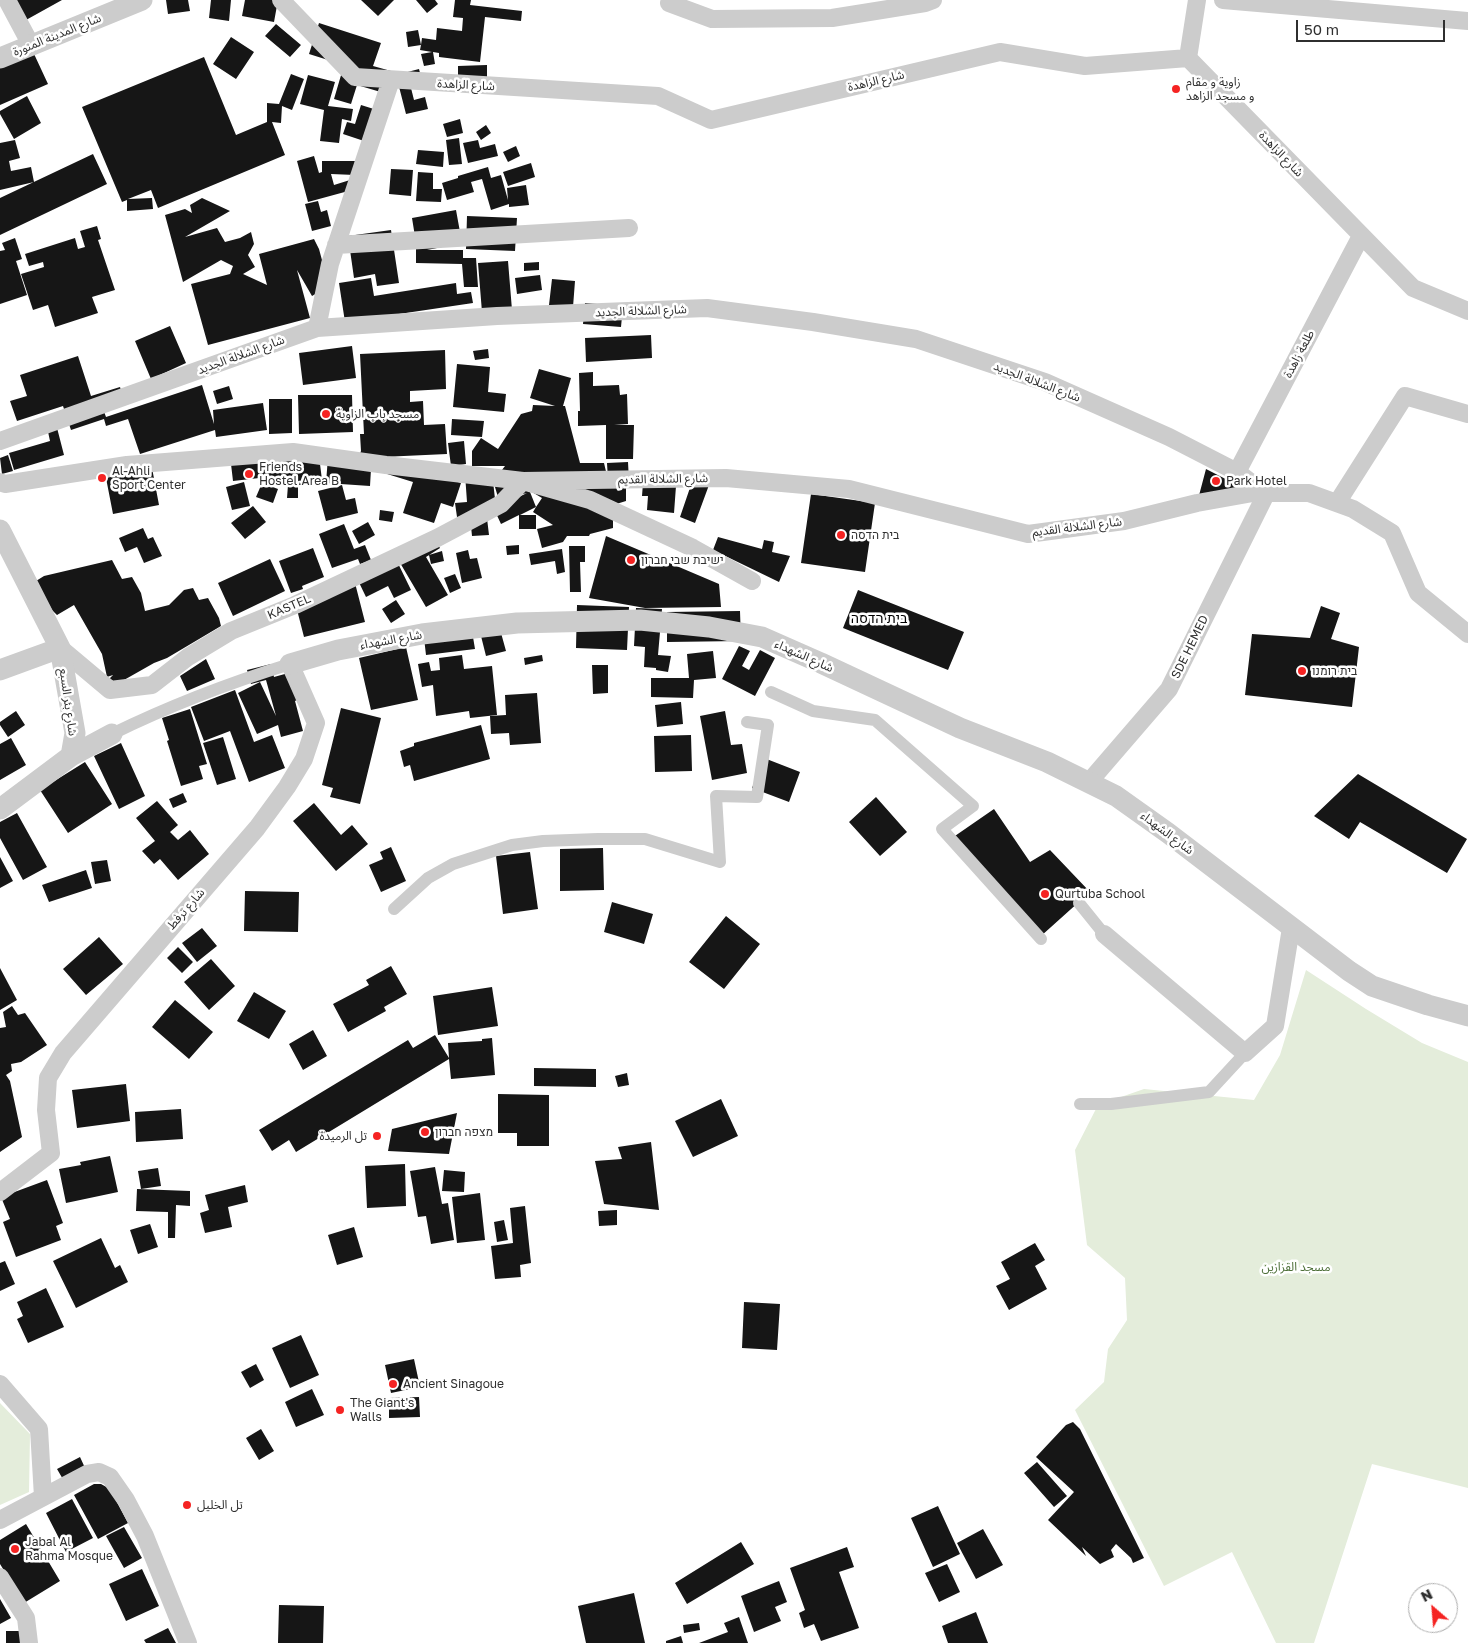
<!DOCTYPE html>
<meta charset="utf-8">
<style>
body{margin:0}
#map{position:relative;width:1468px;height:1643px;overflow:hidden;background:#fff;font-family:"Golos Text",sans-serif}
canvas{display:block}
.north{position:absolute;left:1408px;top:1583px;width:50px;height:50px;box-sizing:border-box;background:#fff;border:1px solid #acacac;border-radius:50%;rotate:333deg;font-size:14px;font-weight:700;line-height:20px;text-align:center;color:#2f2f2f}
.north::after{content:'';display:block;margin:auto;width:18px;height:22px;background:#f52322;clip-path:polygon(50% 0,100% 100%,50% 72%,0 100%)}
.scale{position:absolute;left:1296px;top:20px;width:149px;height:22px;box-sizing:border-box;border:2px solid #2f2f2f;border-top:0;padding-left:6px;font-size:15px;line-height:18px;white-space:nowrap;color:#2f2f2f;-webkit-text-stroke:4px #fff;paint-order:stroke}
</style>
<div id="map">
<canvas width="1468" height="1643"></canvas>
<div class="north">N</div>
<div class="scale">50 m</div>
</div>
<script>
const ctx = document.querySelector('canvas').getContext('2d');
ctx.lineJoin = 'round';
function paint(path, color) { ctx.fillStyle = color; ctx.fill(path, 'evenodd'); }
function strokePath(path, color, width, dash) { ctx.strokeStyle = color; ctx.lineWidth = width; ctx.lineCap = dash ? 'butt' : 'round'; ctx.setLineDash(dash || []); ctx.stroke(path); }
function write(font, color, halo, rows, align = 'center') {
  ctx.font = font + ' "Golos Text","Noto Sans Arabic",Heebo,sans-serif'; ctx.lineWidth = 5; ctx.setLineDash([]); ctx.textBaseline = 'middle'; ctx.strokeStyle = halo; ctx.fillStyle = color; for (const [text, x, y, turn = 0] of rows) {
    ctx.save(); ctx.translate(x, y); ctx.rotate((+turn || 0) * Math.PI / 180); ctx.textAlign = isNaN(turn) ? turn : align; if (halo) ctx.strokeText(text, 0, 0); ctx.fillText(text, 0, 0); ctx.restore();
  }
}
const green = new Path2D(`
 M1306,970L1366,1009L1422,1043L1468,1062V1488L1372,1464L1314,1643H1276L1232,1552L1164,1586L1075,1410L1104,1382L1108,1349L1127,1320L1125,1278L1087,1245L1075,1150L1098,1105L1144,1089L1254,1100L1280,1055Z
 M0,1403L30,1434L29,1492L0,1505Z`);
const building = new Path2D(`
 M14,0H62L17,25Z
 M166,0H188L190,11L168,14Z
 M211,0H231L229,21L209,18Z
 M245,0H278L274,22L242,16Z
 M361,0H394L378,16Z
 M416,0H435L438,4L427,13Z
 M455,0H471L470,5L522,11L521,21L485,17L480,62L439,57V53L433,52L435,64L424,66L421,54L432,52L420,50L421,45L408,47L406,32L418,30L421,45L422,38L436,40L437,28L462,31L463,18L453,17Z
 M319,23L381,43L373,66L391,71L384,93L357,85L351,104L334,99L344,65L309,54Z
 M276,24L301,45L290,57L265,36Z
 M231,37L254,52L236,79L213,64Z
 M28,41L48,84L0,105V53Z
 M204,57L236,135L267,122V103L279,104L291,74L304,79L292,110L282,106L281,123L272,122L285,155L158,208L151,190L128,199L152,198L153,209L127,211V200L122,202L82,107Z
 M487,65V79L458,81V66Z
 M419,69L423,85L411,88L414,100L425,97L428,109L406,114L396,75Z
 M308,75L335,82L328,106L353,109L351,121L342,119L339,143L320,141L324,110L300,104Z
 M27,96L41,123L14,139L0,114V111Z
 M361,105L377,110L367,142L343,134L347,122L355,124Z
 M460,119L463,133L447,137L443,124Z
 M486,125L491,133L481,140L476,132Z
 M459,138L462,164L449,165L446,140Z
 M15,140L20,158L9,161L11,171L31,167L34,182L0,190V143Z
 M478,140L480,148L495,144L498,156L468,163L463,143Z
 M516,146L520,156L508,162L503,152Z
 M418,150L444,152L443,167L416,164Z
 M93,154L107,184L0,235V198Z
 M314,156L319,173L322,172V161H356L355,175L331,174L334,185L350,180L352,190L308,202L297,161Z
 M531,163L535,177L508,186L503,172Z
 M488,167L491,178L501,175L508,200L507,188L526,185L529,205L509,207V204L491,210L482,179L471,182L474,192L447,200L442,183L458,178V176Z
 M391,169L413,170L411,196L389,194Z
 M418,172L433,173V189H442L441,202L416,201Z
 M202,198L230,211L185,237L217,228L225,242L240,238L251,232L254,244L248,255L255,267L243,274L267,285L259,254L314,239L319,249L329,286L312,296L297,270L310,318L208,345L191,284L230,274L233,266L221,260L183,282L165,215L185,209L192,213L190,205Z
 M318,201L321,212L327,210L331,226L312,231L305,204Z
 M456,210L462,243L427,250H463V258H476L478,287H464L462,264L416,263V249H417L412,218Z
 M467,216L517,218L515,251L466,249Z
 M97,226L101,239L98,240L115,290L92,297L98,313L55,327L48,305L33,310L21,274L44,267L43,262L29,266L25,254L75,238L78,249L85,247L80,231Z
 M391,230L399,283L377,286L375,274L354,278L348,236Z
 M15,238L22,259L16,261L27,295L0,304V251L5,250L2,243Z
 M508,261L512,310L482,312L478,263Z
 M539,262V270L524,271V263Z
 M540,275L542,290L517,294L515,278Z
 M371,278L374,296L456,283L457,294L471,292L473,303L345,322L339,283Z
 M552,279L575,281L573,307L549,305Z
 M585,303L623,306L621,327L583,324Z
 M170,326L186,363L151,379L135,341Z
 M651,335L652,358L586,362L585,338Z
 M352,346L356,378L303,385L299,353Z
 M488,349L489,358L475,360L473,351Z
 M445,350L446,389L410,391V402L423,401L424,425L445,424L447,454L382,457L461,483L453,507L441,503L434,523L403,513L413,482L371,469L370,486L326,483L328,457L356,464L361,451L360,434H364L360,354Z
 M78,356L91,396L120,387L124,399L102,406L106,417L202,385L214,424L213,410L263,403L267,430L216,437L215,430L140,454L128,419L106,426L104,419L71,430L63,406L17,421L10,401L27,396L20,375Z
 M457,364L490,367L488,392L506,394L504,412L453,407Z
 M539,369L571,378L563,406H565L580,463H604L608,480L607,463L628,462L629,481L626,483V501L613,505V528L590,534L589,536H567L563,542L542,548L537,529L553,525L533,512L536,507L520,515H536V529H519V515L501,524L494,509L486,510L489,535L472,536L470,516L457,517L455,503L467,502L465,474L492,472L496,508L527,493L503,499L500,504L495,487V479L505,466H472V451L481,438L498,449L521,414L532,411L533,405L555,406L530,398ZM530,492H532L542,498L536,507Z
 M593,372V386L619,385L620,395L627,394L628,424L614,425H634L633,459H606V425L578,426V411H580L579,373Z
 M229,386L233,399L217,404L213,391Z
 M298,395H352L353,432L299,434Z
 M269,399H292V433L269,434Z
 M452,419L484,421L482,437L451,435Z
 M56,424L64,455L14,470L9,453L50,441L47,427Z
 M464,441L466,464L451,466L448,443Z
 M8,455L13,471L2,474L0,458Z
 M319,456L322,480L270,486L278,489L273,503L256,497L262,483L269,486L268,477L233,481L231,464Z
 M152,468L159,505L113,514L106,478Z
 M1206,469L1253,493L1197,503Z
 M693,479L709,485L695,523L680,517Z
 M244,482L250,506L232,510L226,487Z
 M643,483L676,486L674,513L647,510L648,496H642Z
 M288,485H298V498H287Z
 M342,485L346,500L355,498L358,513L326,521L318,491Z
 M811,494L875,503L865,572L801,563Z
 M253,506L266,522L245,539L231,523Z
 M380,510L394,512L392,522L379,520Z
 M368,522L375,535L359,544L352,531Z
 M344,524L354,549L365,545L371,560L360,564L358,559L332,568L319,534Z
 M143,528L148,539L153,537L162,556L144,563L137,547L125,552L119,538Z
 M432,535L440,548L426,557L448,595L426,607L396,556Z
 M606,536L719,584L721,607L645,608L589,598Z
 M718,537L762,549L764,540L774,542L772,552L790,556L779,582L713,550Z
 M519,545V554L507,555L506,546Z
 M569,546H585V562H580L581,592H570Z
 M313,548L324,577L302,586L303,589L291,593L279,561Z
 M562,549L565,572L557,574L555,561L531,565L529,554Z
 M468,550L470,559L477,558L482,578L462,583L456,553Z
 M392,551L411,590L394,598L388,586L366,597L353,570Z
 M442,551L444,561L431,564L429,555Z
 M270,559L285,591L233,616L218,583Z
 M112,560L122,579L132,577L141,593L145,611L169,605L184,590L193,588L199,600L208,598L219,618L221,626L167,658L154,663L124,680L104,684L113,675L107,677L102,654L74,605L57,615L52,610L36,581L44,576Z
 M455,574L461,588L450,593L444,578Z
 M355,583L365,622L304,637L294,598Z
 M858,590L964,632L948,670L843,628Z
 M396,600L405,614L391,623L382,609Z
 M577,605L629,607L627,650L576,648Z
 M1321,606L1340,613L1331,639L1359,647L1352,707L1245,695L1252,634L1310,638Z
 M636,608L662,609L658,655L671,656L668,672L656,670V668L644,667L645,647L634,646Z
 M740,611L741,641L667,642V612Z
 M498,622L506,651L486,656L479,628Z
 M472,631L475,649L426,655L424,638Z
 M739,646L750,651L742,666L749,670L760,650L775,658L755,696L722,679Z
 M406,647L418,700L371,710L359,658Z
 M713,651L716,678L694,680L693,698L651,697V678H689L687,654Z
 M462,655L464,669L492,666L497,715L470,718L469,711L436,716L433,685L422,687L418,664L429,662L431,671L440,670L439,658Z
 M542,655L543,661L525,665L524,658Z
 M206,659L215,679L187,691L180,676Z
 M271,664L274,677L292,672L299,699L295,701L303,731L281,737L278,725L257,734L238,693L260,682L276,716L266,680L251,684L247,670Z
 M592,665H608V693L593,694Z
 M235,690L254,742L272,735L285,768L249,782L230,731L204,741L191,707Z
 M537,693L541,743L510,745L509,733L491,734L490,716L506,715L505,695Z
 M681,702L683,724L657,727L655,705Z
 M341,708L381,718L360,804L330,797L333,788L322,785Z
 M190,709L207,764L199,766L203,779L181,786L167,741L169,740L162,718Z
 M16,711L25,725L8,737L0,725V722Z
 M725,711L731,745L742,744L747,773L712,780L700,716Z
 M481,725L490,759L414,781L410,765L404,767L400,751L414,746V743Z
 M691,735L692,771L655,772L654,736Z
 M223,737L236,779L217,785L203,743Z
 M11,738L26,765L0,780V744Z
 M121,743L145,796L119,809L94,756Z
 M764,758L800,772L789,802L752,788Z
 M85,762L112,804L68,833L40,790Z
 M1358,774L1467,839L1447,873L1360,822L1349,839L1314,816Z
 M183,793L187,802L173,808L169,799Z
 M876,797L907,832L880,856L849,822Z
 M157,801L178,825L170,832L178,840L190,830L209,854L178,880L160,859L154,864L142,851L155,841L136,818Z
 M314,803L341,835L352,825L368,844L336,871L293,821Z
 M994,809L1030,862L1050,850L1090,892L1041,936L952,838Z
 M17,813L47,867L23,880L0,838V822Z
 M391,847L406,881L381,892L369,865L383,859L380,852Z
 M603,848L604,890L560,891V849Z
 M530,852L538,909L503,914L496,856Z
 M0,857L13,881L0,888Z
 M107,860L111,881L95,884L91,862Z
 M86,870L92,888L49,902L42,885Z
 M245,891L299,892L298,932L244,931Z
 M612,902L653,914L644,944L604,932Z
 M726,916L760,944L724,989L689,962Z
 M202,928L217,946L197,962L182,943Z
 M99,937L123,964L86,995L63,969Z
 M178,947L193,962L182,973L167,958Z
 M211,959L235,986L209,1010L184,982Z
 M391,966L407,994L384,1007L386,1011L348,1032L333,1004L369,985L366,980Z
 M0,968L17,1000L0,1010Z
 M492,987L498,1026L438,1035L433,996Z
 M254,992L286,1011L269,1039L237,1021Z
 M175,1000L213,1032L189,1059L152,1027Z
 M12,1006L18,1015L25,1013L47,1045L21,1062L11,1064L12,1071L6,1075L10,1081L22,1137L0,1152V1028L6,1027L3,1012Z
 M313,1030L327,1056L303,1070L289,1044Z
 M435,1035L449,1058L448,1043L482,1041V1039L492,1038L495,1075L451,1079L449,1059L296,1152L289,1140L272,1151L259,1130L408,1040L413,1048Z
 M534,1068L596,1069V1087L534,1086Z
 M627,1073L629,1085L618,1087L615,1076Z
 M126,1084L130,1121L77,1128L72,1090Z
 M498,1094L549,1095V1146H517V1133H498Z
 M721,1099L738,1136L693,1157L675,1121Z
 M181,1109L183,1139L136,1142L135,1112Z
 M457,1113L449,1154L388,1151L392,1129Z
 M651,1142L659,1210L604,1204L595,1161L622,1159L618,1147Z
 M110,1156L118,1192L66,1203L59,1169L81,1165L80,1162Z
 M405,1164L406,1206L367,1208L365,1166Z
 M435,1167L442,1204L448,1203L454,1240L431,1244L426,1216L418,1217L410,1171Z
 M158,1168L161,1186L141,1189L138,1171Z
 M444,1170L465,1172L464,1192L442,1191Z
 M47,1180L63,1223L56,1226L61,1240L16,1257L3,1222L10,1219L1,1197Z
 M245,1185L248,1202L228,1207L232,1227L205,1233L200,1213L209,1210L205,1195Z
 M137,1189L190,1191V1206L176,1205L175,1238H168V1212L136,1211Z
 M480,1193L485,1240L457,1243L452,1197Z
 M525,1206L531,1263L520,1265L521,1277L495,1279L491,1246L513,1243L510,1208Z
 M617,1210V1225L599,1226L598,1211Z
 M504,1220L508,1240L497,1242L494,1222Z
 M150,1224L158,1247L138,1254L130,1230Z
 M354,1227L363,1257L337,1265L328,1235Z
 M101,1238L115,1268L120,1265L128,1282L76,1308L53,1261Z
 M1035,1243L1045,1260L1035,1266L1047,1289L1009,1310L996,1286L1010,1279L1001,1262Z
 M5,1261L15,1284L0,1291V1263Z
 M46,1288L64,1327L28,1343L17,1319L23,1316L17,1302Z
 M744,1302L780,1304L777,1350L742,1348Z
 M301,1335L319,1375L290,1388L272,1348Z
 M414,1359L420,1387L391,1393L385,1365Z
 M256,1364L264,1380L250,1388L241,1372Z
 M312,1389L324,1415L296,1427L285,1402Z
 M419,1397L420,1417L389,1418V1398Z
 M1073,1422L1080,1429L1144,1558L1133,1563L1131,1558L1116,1544L1111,1550L1114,1557L1100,1564L1082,1547L1086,1556L1048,1520L1074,1492L1036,1457L1066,1425Z
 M261,1429L274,1451L259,1460L246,1438Z
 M80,1457L86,1470L64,1481L57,1469Z
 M1037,1462L1067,1496L1054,1507L1024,1473Z
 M94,1484H101L110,1489L128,1523L98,1539L74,1495Z
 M72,1499L93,1538L66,1552L46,1513Z
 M938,1506L960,1554L933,1567L911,1518Z
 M26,1524L60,1581L24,1603L0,1564V1540Z
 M124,1527L142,1558L124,1568L106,1536Z
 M983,1529L1003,1565L976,1579L957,1543Z
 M741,1542L754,1564L687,1604L675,1583Z
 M847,1547L854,1567L839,1572L859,1628L821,1641L814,1624L804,1628L799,1613L805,1610L790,1568Z
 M947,1564L960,1592L939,1602L925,1573Z
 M142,1569L159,1606L126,1621L109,1584Z
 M779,1581L787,1602L775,1607L781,1621L754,1632L741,1596Z
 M634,1593L645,1643H586L578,1606Z
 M0,1599L11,1618L0,1624Z
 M279,1605L324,1606L323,1643H278Z
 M976,1612L988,1643H948L942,1626Z
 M739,1617L748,1643H699L728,1632L724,1623Z
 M699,1623L700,1630L684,1633L683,1625Z
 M168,1628L176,1643H146L144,1640Z
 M6,1631H35V1643H6Z
 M681,1636L683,1643H666V1641Z`);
const pedestrian = new Path2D(`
 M771,692L813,711L875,720L973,806L942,829L1041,939
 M112,734C169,706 229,683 290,664
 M1079,903L1104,934
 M394,909L428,878L453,864L512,845L543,841L598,839H645L720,862L716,796L757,797L768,725L747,722
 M1080,1104H1111L1209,1092L1245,1053`);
const minor = new Path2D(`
 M7,0L31,45
 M281,0L355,77L658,96L711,120L1000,52L1085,66L1188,58L1413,288L1468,311
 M1223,0L1468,21
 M669,3L712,19L832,18L925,3L933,0
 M1188,58L1197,0
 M336,245L629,228
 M317,328L330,264L391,80
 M0,441L317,328L497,316L707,308L813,322L916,339L1045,382L1169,437L1237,472L1266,494
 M1237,472L1361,236
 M0,482L5,484L127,465L293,452L386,465L523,481L726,478L849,489L1028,534L1124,521L1197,503L1253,493H1309L1353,509L1392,533L1418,593L1468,634
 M1337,503L1405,396L1468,414
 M60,648L110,690L152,685L188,657L231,631L295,605L437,538L501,504L523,481L590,500L693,548L752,581
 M1088,783L1169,689L1266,494
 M1104,934L1245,1053L1275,1026L1291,928
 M0,1192L51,1153L46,1110L48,1078L63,1053L257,828L287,787L304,759L316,723L290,664
 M0,1384L39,1429L43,1497
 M0,1520L87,1474L99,1472L110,1477L126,1500L145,1536L188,1643
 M0,1577L26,1618L29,1643`);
const tertiary = new Path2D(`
 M0,58L142,0
 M0,530L60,648L75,733L71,756L0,809
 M290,664L338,650L422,634L517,623L640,620L709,627L762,637L821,663L960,728L1047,762L1116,796L1168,833L1349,971L1372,986L1428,1005L1468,1016
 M0,670L60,648
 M71,756L112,734`);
const markers = [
 [1176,89,5,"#f52322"],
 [326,414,5,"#f52322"],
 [249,474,5,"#f52322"],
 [102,478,5,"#f52322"],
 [1216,481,5,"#f52322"],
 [841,535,5,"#f52322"],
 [631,560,5,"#f52322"],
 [1302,671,5,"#f52322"],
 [1045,894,5,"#f52322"],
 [425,1132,5,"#f52322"],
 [377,1136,5,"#f52322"],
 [393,1384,5,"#f52322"],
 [340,1410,5,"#f52322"],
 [187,1505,5,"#f52322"],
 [15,1549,5,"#f52322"]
];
const streetNames = [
 ["شارع المدينة المنورة",57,35,-22],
 ["شارع الزاهدة",876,81,-13],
 ["شارع الزاهدة",466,85,3],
 ["شارع الزاهدة",1281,154,46],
 ["شارع الشلالة الجديد",641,311,-2],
 ["طلعة زاهدة",1299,354,-62],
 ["شارع الشلالة الجديد",241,355,-20],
 ["شارع الشلالة الجديد",1037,382,21],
 ["شارع الشلالة القديم",663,479,-1],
 ["شارع الشلالة القديم",1077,527,-7],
 ["KASTEL",289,607,-23],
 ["شارع الشهداء",391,640,-10],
 ["SDE HEMED",1190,647,-64],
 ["شارع الشهداء",804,656,24],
 ["شارع بئر السبع",68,702,82],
 ["شارع الشهداء",1167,833,37],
 ["شارع ترفط",186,909,-49]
];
const poiNames = [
 ["زاوية و مقام",1186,82],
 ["و مسجد الزاهد",1186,96],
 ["مسجد باب الزاوية",336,414],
 ["Friends",259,467],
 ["Hostel.Area B",259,481],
 ["Al-Ahli",112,471],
 ["Sport Center",112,485],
 ["Park Hotel",1226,481],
 ["בית הדסה",851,535],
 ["ישיבת שבי חברון",641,560],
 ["בית רומנו",1312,671],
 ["Qurtuba School",1055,894],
 ["מצפה חברון",435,1132],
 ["تل الرميدة",367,1136,"right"],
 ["Ancient Sinagoue",403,1384],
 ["The Giant's",350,1403],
 ["Walls",350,1417],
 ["تل الخليل",197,1505],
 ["Jabal Al",25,1542],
 ["Rahma Mosque",25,1556]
];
const parkNames = [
 ["مسجد القزازين",1296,1267]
];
const neighbourhoodNames = [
 ["בית הדסה",879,619]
];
paint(green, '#e4eddb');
paint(building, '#161616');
strokePath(pedestrian, '#ccc', 12);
strokePath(minor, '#ccc', 18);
strokePath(tertiary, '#ccc', 21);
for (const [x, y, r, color] of markers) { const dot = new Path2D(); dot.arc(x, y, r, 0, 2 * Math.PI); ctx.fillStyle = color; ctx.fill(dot); strokePath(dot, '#fff', 2); }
write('12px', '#2f2f2f', '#fff', streetNames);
write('12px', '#2f2f2f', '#fff', poiNames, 'left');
write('12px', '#4d6f38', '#fff', parkNames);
write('14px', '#000', '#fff', neighbourhoodNames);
</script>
